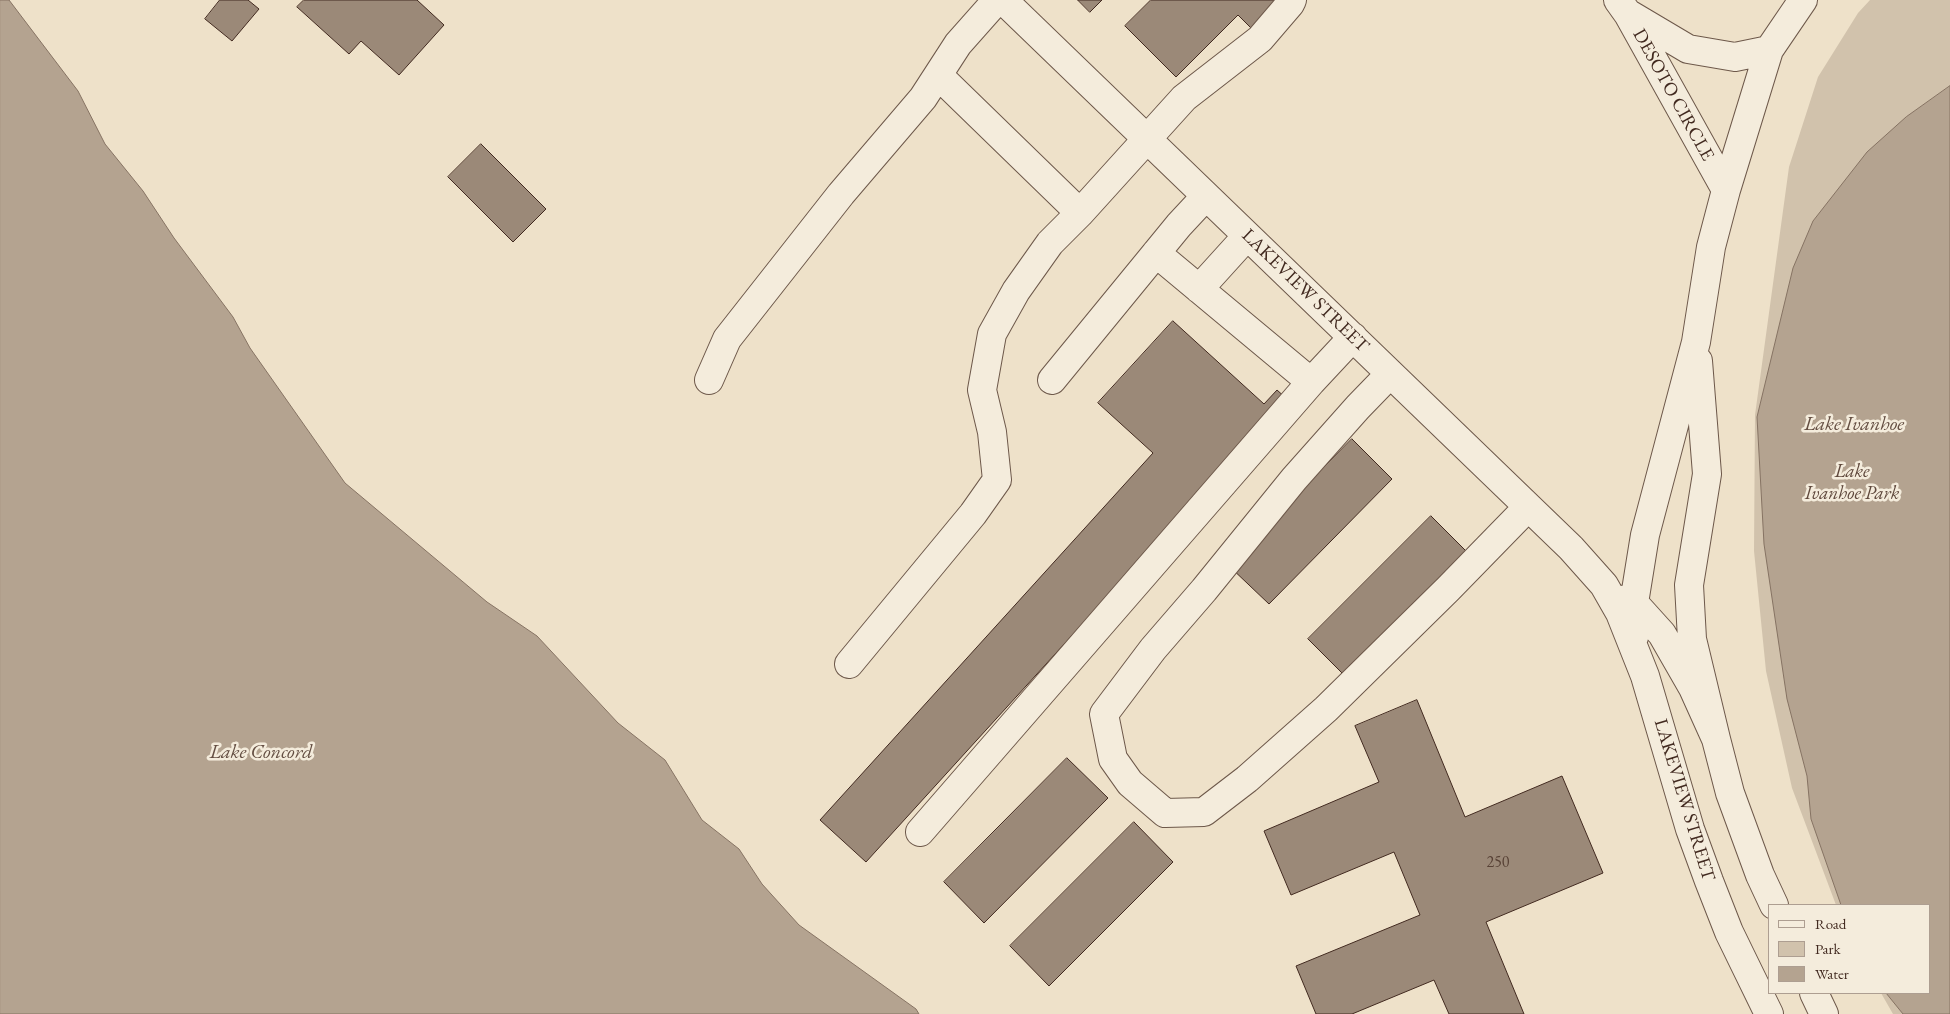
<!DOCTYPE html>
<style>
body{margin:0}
#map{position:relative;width:1950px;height:1014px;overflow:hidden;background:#eee1c9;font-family:"EB Garamond",serif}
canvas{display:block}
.legend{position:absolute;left:1768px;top:904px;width:162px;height:90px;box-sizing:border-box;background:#f4ecdc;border:1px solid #ad9e91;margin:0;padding:6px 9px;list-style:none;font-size:15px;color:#422a20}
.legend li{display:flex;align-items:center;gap:10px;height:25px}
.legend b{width:25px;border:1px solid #ad9e91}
</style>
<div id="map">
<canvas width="1950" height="1014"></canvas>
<ul class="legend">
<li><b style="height:6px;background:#f4ecdc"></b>Road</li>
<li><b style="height:14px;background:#d1c2ac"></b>Park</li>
<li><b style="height:14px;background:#b4a390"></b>Water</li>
</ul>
</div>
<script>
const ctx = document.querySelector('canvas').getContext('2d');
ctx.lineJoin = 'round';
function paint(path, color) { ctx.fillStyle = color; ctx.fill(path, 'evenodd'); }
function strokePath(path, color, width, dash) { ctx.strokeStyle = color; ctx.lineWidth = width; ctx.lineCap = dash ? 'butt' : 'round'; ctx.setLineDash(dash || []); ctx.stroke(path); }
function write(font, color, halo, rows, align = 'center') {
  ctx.font = font + ' "EB Garamond",serif'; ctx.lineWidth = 5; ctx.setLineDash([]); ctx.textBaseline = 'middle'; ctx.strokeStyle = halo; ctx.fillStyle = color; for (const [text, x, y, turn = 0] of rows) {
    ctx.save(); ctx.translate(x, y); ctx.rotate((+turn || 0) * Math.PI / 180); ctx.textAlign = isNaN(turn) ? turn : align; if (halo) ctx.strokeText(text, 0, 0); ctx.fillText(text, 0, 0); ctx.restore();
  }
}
const green = new Path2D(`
 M1870,0H1950V1014H1893L1881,993H1929V905H1836L1792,788L1766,671L1754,551L1755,415L1789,167L1818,77L1858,13Z`);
const water = new Path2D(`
 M0,0H9L78,91L105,144L143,191L174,238L233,317L250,348L345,483L487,602L537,636L618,723L665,760L702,820L739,849L762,884L799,925L916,1009L919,1014H0Z
 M1950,86V1014H1903L1886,993H1929V905H1841L1811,819L1807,776L1787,699L1764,544L1757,417L1793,268L1813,221L1867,152L1906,117Z`);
const building = new Path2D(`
 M220,0H248L259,9L232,41L205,19Z
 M304,0H417L444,25L399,75L361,41L349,54L297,7Z
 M1078,0H1102L1090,12Z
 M1151,0H1281L1252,29L1238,15L1176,77L1125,26Z
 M481,144L546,209L513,242L448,177Z
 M1173,321L1264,404L1277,390L1287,399L866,862L820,820L1153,453L1098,403Z
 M1352,439L1392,479L1269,604L1228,565Z
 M1431,516L1470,555L1347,678L1308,639Z
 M1417,700L1465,817L1562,776L1603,873L1486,922L1524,1014H1449L1434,980L1352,1014H1316L1296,966L1420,915L1394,852L1291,895L1264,831L1379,782L1355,726Z
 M1067,758L1108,798L984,923L944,882Z
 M1134,822L1173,862L1049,986L1010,946Z`);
const minor = new Path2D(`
 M1003,0L1571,548L1604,585L1620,613L1645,676L1690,829L1709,881L1729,932L1769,1014
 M1618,0L1628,14L1726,190
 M1629,14L1688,49L1735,57L1769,50
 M938,75L1080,213
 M1199,289L1247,236
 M1698,361L1707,474L1689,585L1692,639L1716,739
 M1390,374L1358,407L1294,479L1204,590L1153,649L1104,714L1113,759L1130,783L1165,813L1204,812L1247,779L1326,709L1448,589L1528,507
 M709,380L727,339L841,194L923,98L958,44L997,0
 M1052,380L1179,225L1206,196
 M1311,382L1353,337
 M1626,599L1634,603L1662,634L1693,688L1716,739L1730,793L1760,875L1774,905
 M1634,637V603L1645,535L1696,342L1711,247L1726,190L1769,50L1803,0
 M849,664L973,514L997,480L992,432L982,390L992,334L1016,291L1050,243L1080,213L1184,98L1260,39L1290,4L1292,0
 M920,832L1311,382L1156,253
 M1814,993L1824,1014`);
const numberNames = [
 ["250",1498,863]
];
const streetNames = [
 ["DESOTO CIRCLE",1673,95,61],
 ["LAKEVIEW STREET",1305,291,44],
 ["LAKEVIEW STREET",1684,800,73]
];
const parkNames = [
 ["Lake",1852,472],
 ["Ivanhoe Park",1852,494]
];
const waterNames = [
 ["Lake Ivanhoe",1854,425],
 ["Lake Concord",261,753]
];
paint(green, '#d1c2ac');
paint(water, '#b4a390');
strokePath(water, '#867363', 1);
paint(building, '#9b8978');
strokePath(building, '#422a20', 1);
strokePath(minor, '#6d584a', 30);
strokePath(minor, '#f4ecdc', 28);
write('16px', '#584236', null, numberNames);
write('19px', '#422a20', '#f4ecdc', streetNames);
write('italic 19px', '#5f483c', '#f4ecdc', parkNames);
write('italic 20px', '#644e42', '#f4ecdc', waterNames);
</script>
